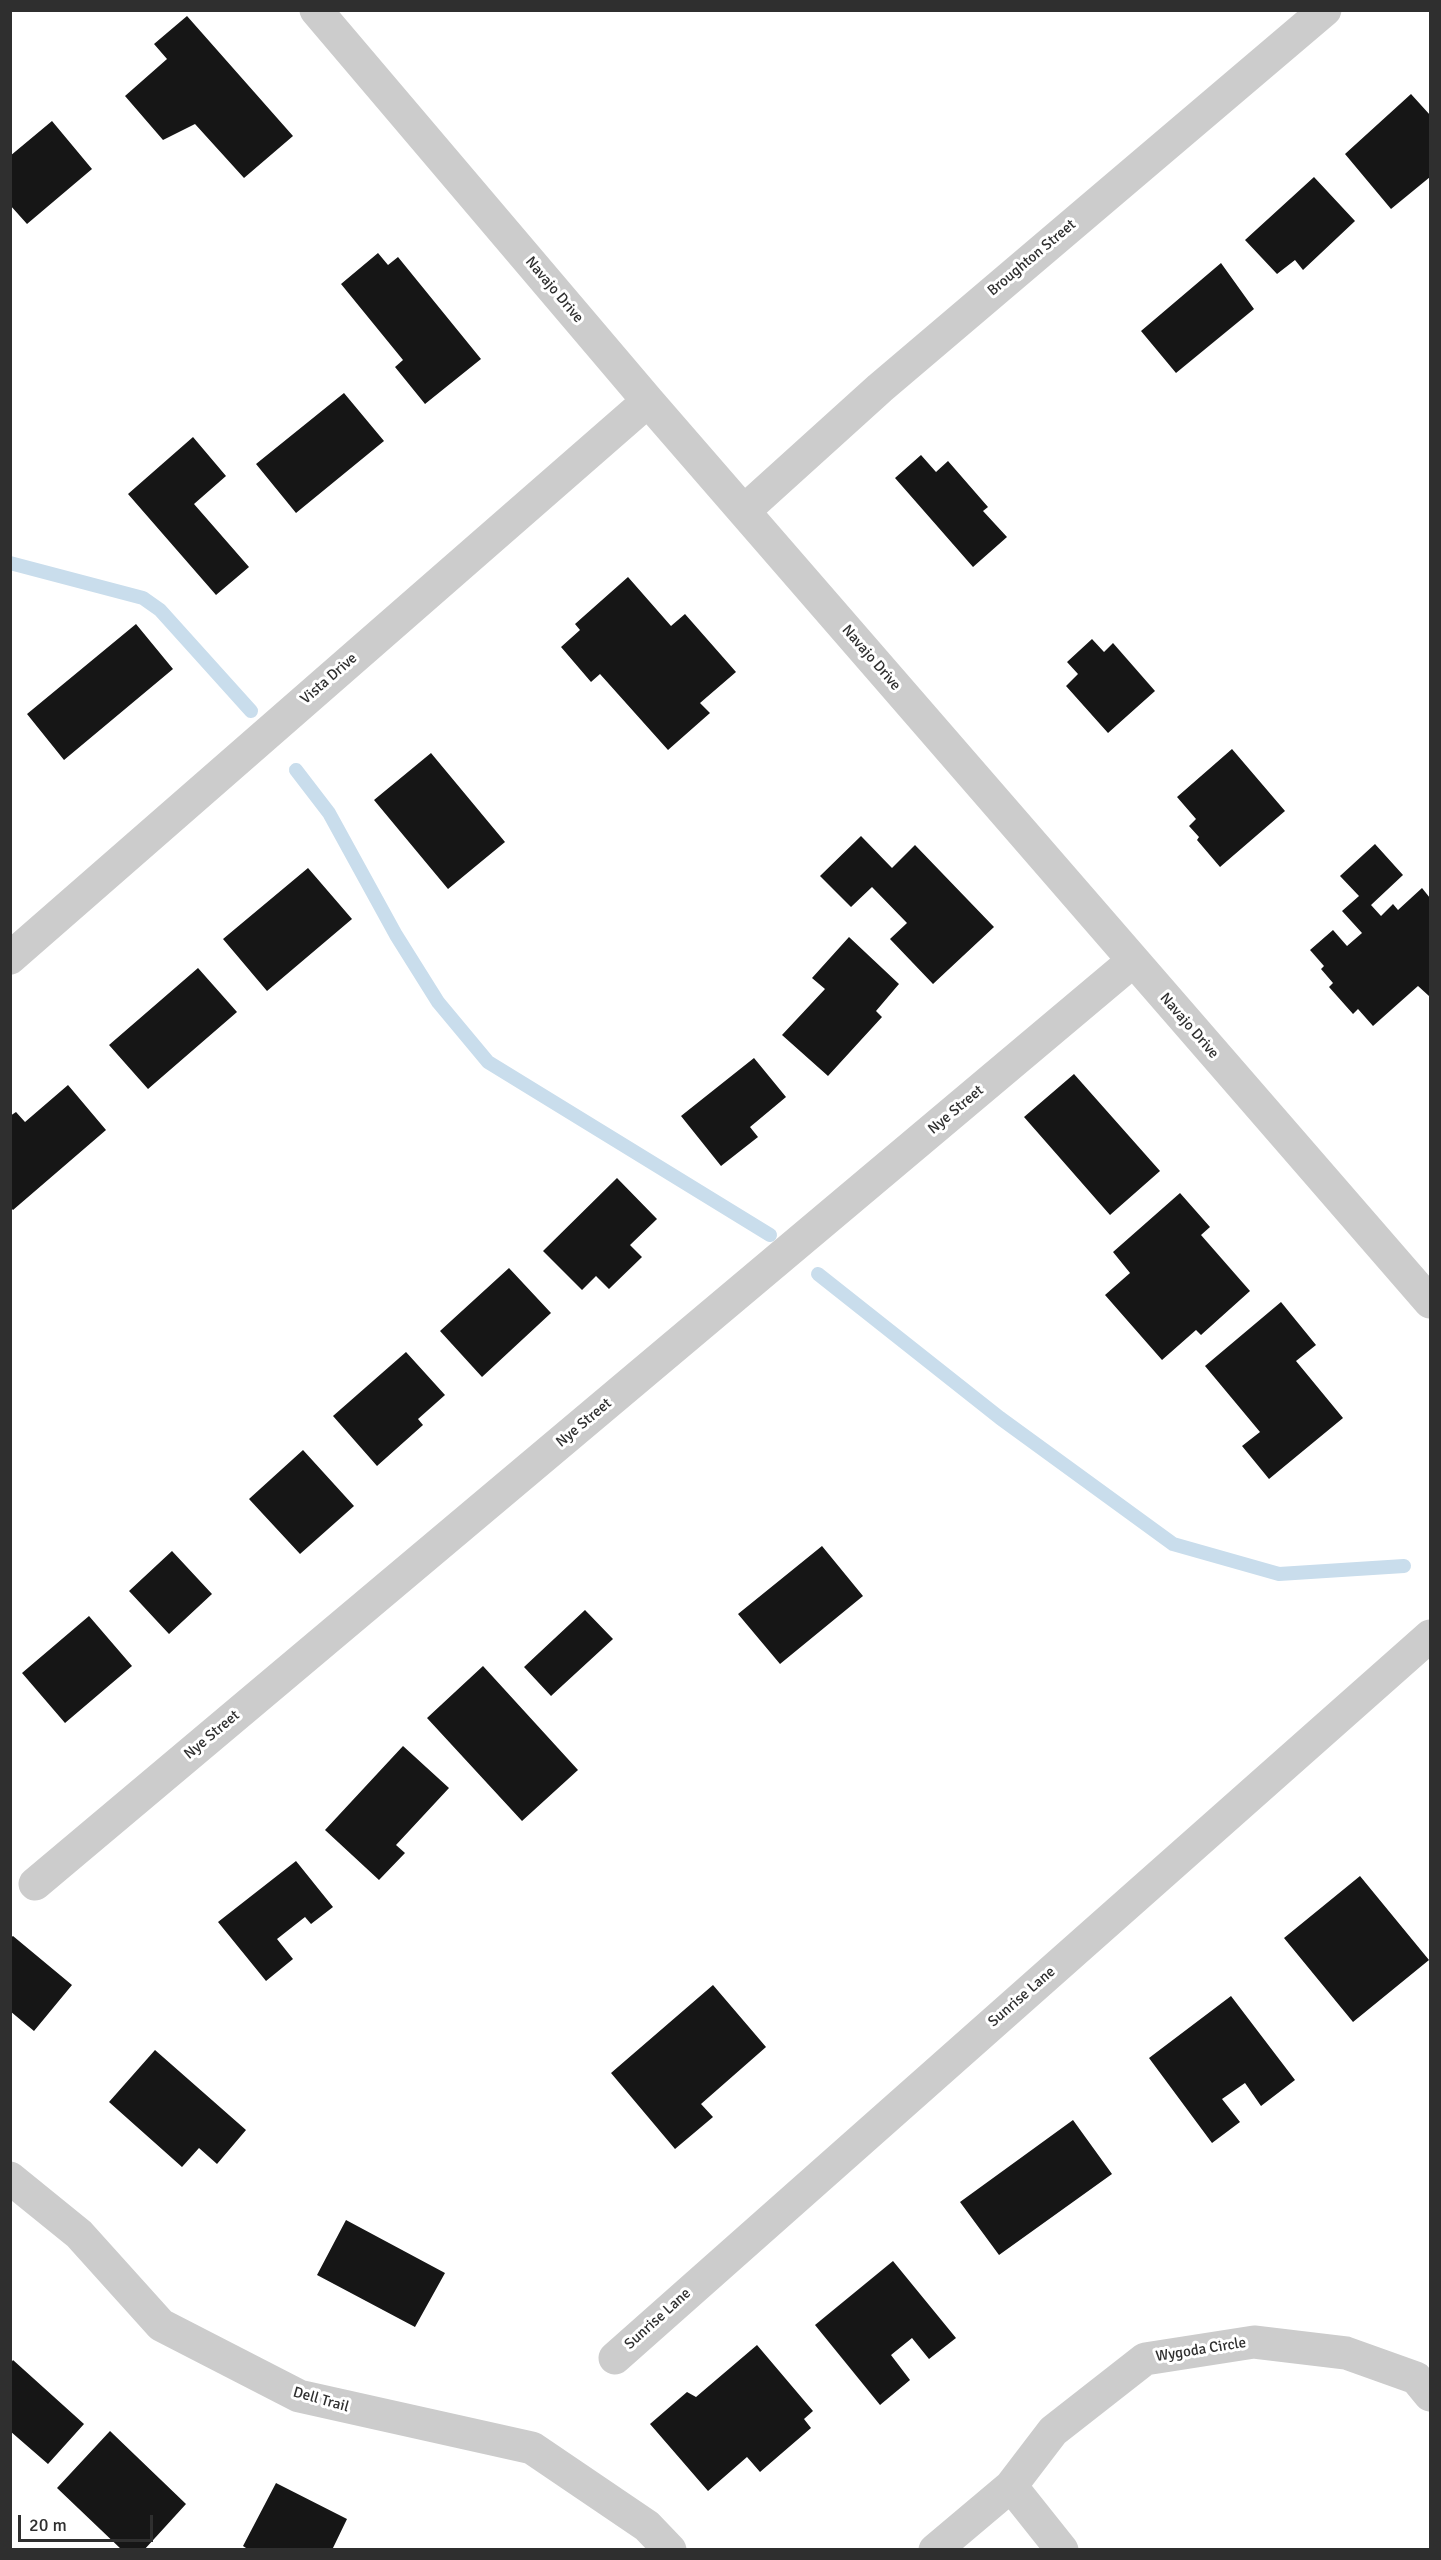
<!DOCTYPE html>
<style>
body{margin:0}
#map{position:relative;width:1441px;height:2560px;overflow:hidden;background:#fff;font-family:Signika,sans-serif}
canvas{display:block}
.frame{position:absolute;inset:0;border:12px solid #2f2f2f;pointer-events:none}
.scale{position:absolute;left:18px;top:2515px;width:135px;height:27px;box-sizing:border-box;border:3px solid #2f2f2f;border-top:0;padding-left:8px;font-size:18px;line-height:21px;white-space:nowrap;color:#2f2f2f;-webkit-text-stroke:4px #fff;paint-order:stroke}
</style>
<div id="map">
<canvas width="1441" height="2560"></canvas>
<div class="frame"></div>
<div class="scale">20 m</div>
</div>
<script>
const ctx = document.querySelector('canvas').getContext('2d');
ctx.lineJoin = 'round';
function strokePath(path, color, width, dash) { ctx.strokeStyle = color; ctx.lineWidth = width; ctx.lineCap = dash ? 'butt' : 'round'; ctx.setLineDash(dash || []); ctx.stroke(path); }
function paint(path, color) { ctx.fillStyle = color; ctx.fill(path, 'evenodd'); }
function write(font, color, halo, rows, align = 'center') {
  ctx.font = font + ' Signika,sans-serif'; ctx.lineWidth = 6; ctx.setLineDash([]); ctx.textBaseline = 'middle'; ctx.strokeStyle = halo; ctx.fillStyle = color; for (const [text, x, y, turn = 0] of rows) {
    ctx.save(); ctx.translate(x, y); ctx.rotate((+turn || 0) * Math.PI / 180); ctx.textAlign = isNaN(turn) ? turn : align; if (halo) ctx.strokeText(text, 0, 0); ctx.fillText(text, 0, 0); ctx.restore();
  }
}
const stream = new Path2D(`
 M10,563L143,598L160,610L251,711
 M296,770L329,813L396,935L438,1002L488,1062L770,1235
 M818,1274L1000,1418L1173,1544L1279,1574L1404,1566`);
const building = new Path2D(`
 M187,16L293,136L244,178L195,124L163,140L125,96L167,59L154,44Z
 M1411,94L1430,115V177L1391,209L1345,154Z
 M52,121L92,169L27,224L10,205V156Z
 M1314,177L1355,221L1303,270L1295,260L1277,274L1245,240Z
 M378,253L388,265L398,257L481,359L425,404L395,367L403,360L341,284Z
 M1221,263L1254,309L1176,373L1141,331Z
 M344,393L384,441L296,513L256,464Z
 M193,437L226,476L194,504L249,567L216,595L128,494Z
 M921,455L936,472L948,461L988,507L983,511L1007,537L973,567L895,478Z
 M628,577L671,626L685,614L736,672L700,703L710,713L668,750L600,674L591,682L561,647L580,630L575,624Z
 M136,624L173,669L64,760L27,714Z
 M1092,639L1104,652L1113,643L1155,691L1108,733L1066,686L1078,674L1067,662Z
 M1232,749L1285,811L1220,867L1197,840L1199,837L1189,826L1196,819L1177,797Z
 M431,753L505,842L448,889L374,800Z
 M861,836L892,868L915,845L994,927L933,984L890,939L907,923L872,887L851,907L820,876Z
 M1375,844L1403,875L1371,905L1381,916L1393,904L1398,910L1422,888L1430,898V995L1429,996L1418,986L1373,1026L1358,1009L1353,1014L1329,987L1333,983L1321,969L1324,966L1310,950L1333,930L1347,946L1362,933L1342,911L1359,896L1340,876Z
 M308,868L352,919L267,991L223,939Z
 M849,937L899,984L876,1011L882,1017L828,1076L782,1035L825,989L812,978Z
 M198,968L237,1012L148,1089L109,1045Z
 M754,1058L786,1097L750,1127L758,1137L721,1166L681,1116Z
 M1074,1074L1160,1171L1110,1215L1024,1117Z
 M68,1085L106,1130L13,1210L10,1207V1116L16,1112L25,1122Z
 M617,1178L657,1219L630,1245L642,1257L609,1289L596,1276L582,1290L543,1251Z
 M1180,1193L1210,1227L1201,1235L1250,1291L1201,1335L1196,1330L1162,1360L1105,1295L1130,1273L1113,1252Z
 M509,1268L551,1313L482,1377L440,1331Z
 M1281,1302L1316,1345L1296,1361L1343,1418L1269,1479L1242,1446L1260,1432L1205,1366Z
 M406,1352L445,1395L418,1419L423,1425L377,1466L333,1416Z
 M303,1450L354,1506L300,1554L249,1499Z
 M822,1546L863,1596L780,1664L738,1614Z
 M172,1551L212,1594L169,1634L129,1591Z
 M585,1610L613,1639L551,1696L524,1667Z
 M89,1616L132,1666L65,1723L22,1673Z
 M483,1666L578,1770L522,1821L427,1718Z
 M403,1746L449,1788L396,1845L405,1853L379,1880L325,1830Z
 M296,1861L333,1907L311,1924L305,1917L277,1939L293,1959L266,1981L218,1922Z
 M1360,1876L1429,1960L1353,2022L1284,1938Z
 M13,1936L72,1985L34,2031L10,2011V1938Z
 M713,1985L766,2047L701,2104L713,2117L675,2149L611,2073Z
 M1231,1996L1295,2080L1261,2106L1245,2083L1222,2099L1240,2122L1212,2143L1149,2058Z
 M155,2050L246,2130L217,2164L199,2148L182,2167L109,2102Z
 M1073,2120L1112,2174L999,2255L960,2202Z
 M346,2220L445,2273L415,2327L317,2275Z
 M893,2261L956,2338L929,2359L912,2338L891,2355L910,2380L880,2405L815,2325Z
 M757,2345L813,2411L804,2419L811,2428L760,2472L747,2457L708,2491L650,2424L687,2392L696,2397Z
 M13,2360L84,2424L48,2464L10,2431V2364Z
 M110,2431L186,2504L144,2550H122L57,2488Z
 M276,2483L347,2519L332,2550H249L243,2546Z`);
const minor = new Path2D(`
 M316,10L648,401L1430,1302
 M744,511L880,388L1325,10
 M10,958L648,401
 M35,1884L1133,961
 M10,2178L79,2234L161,2325L299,2396L532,2448L647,2526L670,2550
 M615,2358L1430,1636
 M935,2550L1011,2486
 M1062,2550L1011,2486L1053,2431L1145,2359L1254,2342L1346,2353L1416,2378L1430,2395`);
const streetNames = [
 ["Broughton Street",1032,258,-40],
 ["Navajo Drive",554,290,50],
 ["Navajo Drive",871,658,49],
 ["Vista Drive",329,679,-41],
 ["Navajo Drive",1189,1026,49],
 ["Nye Street",956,1110,-40],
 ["Nye Street",584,1423,-40],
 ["Nye Street",212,1735,-40],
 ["Sunrise Lane",1022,1997,-41],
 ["Sunrise Lane",658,2319,-42],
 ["Wygoda Circle",1201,2350,-9],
 ["Dell Trail",321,2400,16]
];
strokePath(stream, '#c9ddec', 14);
paint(building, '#161616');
strokePath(minor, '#ccc', 33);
write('15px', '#2f2f2f', '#fff', streetNames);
</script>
